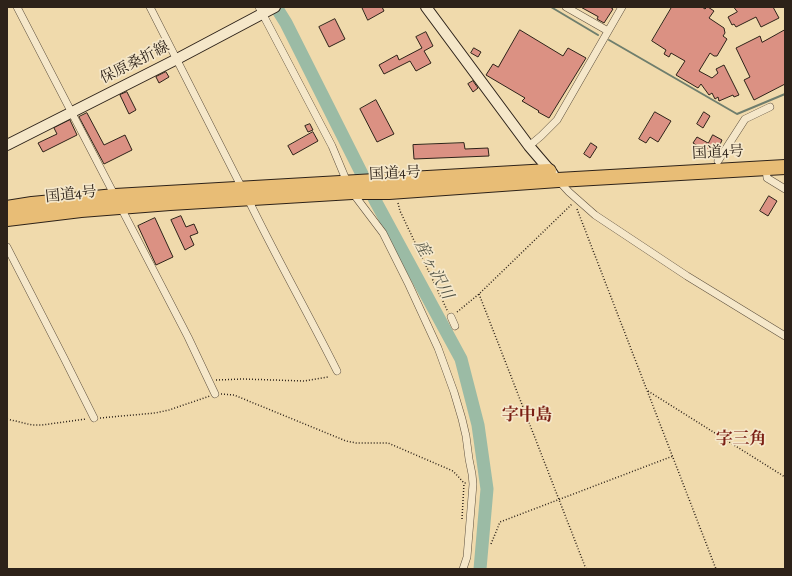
<!DOCTYPE html>
<meta charset="utf-8">
<style>
body{margin:0}
#map{position:relative;width:792px;height:576px;overflow:hidden;background:#f0daac;font-family:Alegreya,serif}
canvas{display:block}
.frame{position:absolute;inset:0;border:8px solid #2d2219;pointer-events:none}
</style>
<div id="map">
<canvas width="792" height="576"></canvas>
<div class="frame"></div>
</div>
<script>
const ctx = document.querySelector('canvas').getContext('2d');
ctx.lineJoin = 'round';
function strokePath(path, color, width, dash) { ctx.strokeStyle = color; ctx.lineWidth = width; ctx.lineCap = dash ? 'butt' : 'round'; ctx.setLineDash(dash || []); ctx.stroke(path); }
function paint(path, color) { ctx.fillStyle = color; ctx.fill(path, 'evenodd'); }
function write(font, color, halo, rows, align = 'center') {
  ctx.font = font + ' Alegreya,"Noto Serif JP",serif'; ctx.lineWidth = 3.5; ctx.setLineDash([]); ctx.textBaseline = 'middle'; ctx.strokeStyle = halo; ctx.fillStyle = color; for (const [text, x, y, turn = 0] of rows) {
    ctx.save(); ctx.translate(x, y); ctx.rotate((+turn || 0) * Math.PI / 180); ctx.textAlign = isNaN(turn) ? turn : align; if (halo) ctx.strokeText(text, 0, 0); ctx.fillText(text, 0, 0); ctx.restore();
  }
}
const stream = new Path2D(`
 M551,7L598,35
 M609,40L737,114L785,94`);
const river = new Path2D(`
 M276,7L286,23L377,204L461,359L478,425L487,489L480,569`);
const building = new Path2D(`
 M362,7H382L384,11L368,20Z
 M581,7H610L613,9L604,23L597,19L598,17Z
 M672,7H702L705,9L707,7H708L714,11L709,18L724,28L725,33L723,36L727,39L717,56H714L710,53L699,71L712,78L718,73L716,69L724,65L739,95L734,97L733,95L719,101L718,97L715,99L712,93L709,95L701,84L698,88L676,75L685,61L671,53L669,57L664,54L666,50L652,41Z
 M734,7H773L779,18L761,27L756,17L736,27L734,24L732,25L728,17L737,12Z
 M335,19L345,39L329,47L319,27Z
 M520,30L563,56L568,48L586,58L549,118L538,112L539,111L522,101L525,98L486,75L493,64L498,67Z
 M785,30V84L754,100L744,80L750,77L736,48L760,36L762,42Z
 M426,32L433,46L424,51L431,63L416,71L410,61L384,74L379,65L397,55L399,60L422,48L416,37Z
 M474,48L481,52L478,57L471,53Z
 M166,72L169,77L159,83L156,77Z
 M473,81L478,88L473,92L468,84Z
 M127,92L136,110L129,114L120,95Z
 M376,100L394,134L377,142L360,109Z
 M655,112L671,121L658,142L650,137L646,143L639,139Z
 M704,112L710,116L703,128L697,124Z
 M87,113L104,145L125,135L132,150L104,164L79,117Z
 M70,120L77,135L43,152L38,143L57,134L54,128Z
 M310,124L313,130L308,132L305,126Z
 M313,132L318,141L293,155L288,146Z
 M713,135L722,140L717,152L699,151L698,146L693,143L697,137L708,143Z
 M464,143L465,149L488,148L489,156L414,159L413,145Z
 M591,143L597,147L590,158L584,154Z
 M769,196L777,201L768,216L760,211Z
 M181,216L186,227L194,224L198,233L190,236L194,245L185,250L171,220Z
 M155,218L173,257L156,265L138,226Z`);
const path = new Path2D(`
 M398,203L400,211L448,312
 M577,209L716,569
 M479,294L586,569
 M457,312L479,294L572,204
 M216,380L243,379L304,381L328,377
 M648,391L785,477
 M221,394L234,395L346,441L356,443H388L446,468L453,471L464,483H467
 M100,418L155,413L169,410L210,396
 M7,419L32,425H42L86,419
 M462,519L464,483
 M491,544L500,522L673,456`);
const street = new Path2D(`
 M17,7L188,337L215,394
 M150,7L242,188
 M259,7L332,146L347,182L352,192L383,233L409,285L438,348L454,392L462,419L466,436L469,459L472,474L473,484L467,557L463,569
 M566,7L608,31
 M529,146L541,136L557,120L622,7
 M718,161L745,119L770,107
 M766,168L767,178L785,189
 M558,180L569,192L595,215L687,276L785,336
 M248,199C276,257 308,313 337,371
 M7,247L64,358L94,418
 M451,317L455,326`);
const secondary = new Path2D(`
 M426,7L529,146L553,174
 M7,145L177,59L275,7`);
const highway = new Path2D(`
 M7,208L32,204L115,196L549,171
 M7,219L81,210L170,203L352,192H389L558,180L785,167`);
const streetNames = [
 ["保原桑折線",135,63,-27],
 ["国道4号",718,153,-3],
 ["国道4号",395,174,-3],
 ["国道4号",71,195,-6]
];
const waterNames = [
 ["産ヶ沢川",433,270,62]
];
const quarterNames = [
 ["字中島",527,416],
 ["字三角",741,440]
];
strokePath(stream, '#6f7e6d', 2);
strokePath(river, '#9bbba5', 13);
paint(building, '#db9183');
strokePath(building, '#2d2219', 1);
strokePath(street, '#5e503e', 8);
strokePath(secondary, '#2d2219', 12);
strokePath(highway, '#2d2219', 16);
strokePath(path, '#2d2219', 1.5, [1, 2]);
strokePath(street, '#f5e7c9', 7);
strokePath(secondary, '#f5e7c9', 10);
strokePath(highway, '#e8bd76', 14);
write('15px', '#2d2219', '#f5e7c9', streetNames);
write('italic 16px', '#4e5043', '#f5e7c9', waterNames);
write('bold 17px', '#7a1f14', '#f5e7c9', quarterNames);
</script>
